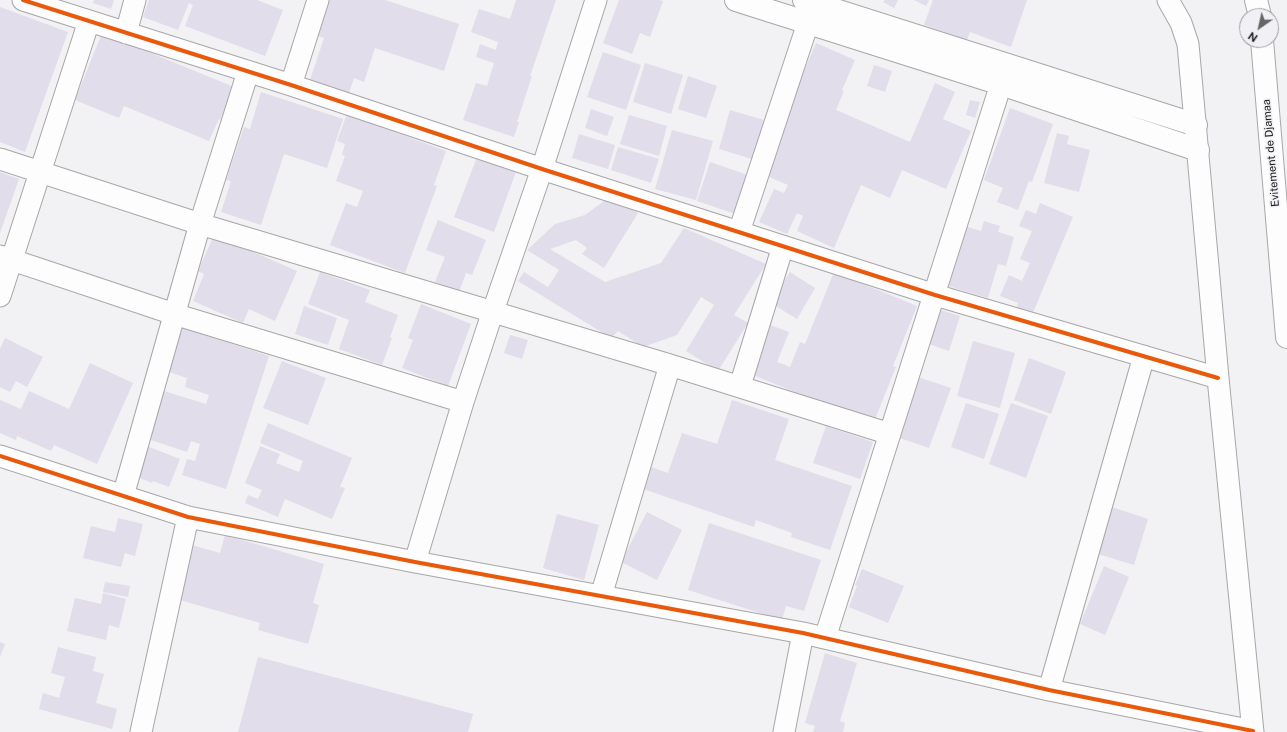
<!DOCTYPE html>
<style>
body{margin:0}
#map{position:relative;width:1287px;height:732px;overflow:hidden;background:#f2f1f3;font-family:"Public Sans",sans-serif}
canvas{display:block}
.north{position:absolute;left:1239px;top:8px;width:40px;height:40px;box-sizing:border-box;background:#f1f0f4;border:1px solid #9b9b9e;border-radius:50%;rotate:214deg;font-size:11px;font-weight:700;line-height:16px;text-align:center;color:#1b1b1c}
.north::after{content:'';display:block;margin:auto;width:14px;height:18px;background:#666667;clip-path:polygon(50% 0,100% 100%,50% 72%,0 100%)}
</style>
<div id="map">
<canvas width="1287" height="732"></canvas>
<div class="north">N</div>
</div>
<script>
const ctx = document.querySelector('canvas').getContext('2d');
ctx.lineJoin = 'round';
function paint(path, color) { ctx.fillStyle = color; ctx.fill(path, 'evenodd'); }
function strokePath(path, color, width, dash) { ctx.strokeStyle = color; ctx.lineWidth = width; ctx.lineCap = dash ? 'butt' : 'round'; ctx.setLineDash(dash || []); ctx.stroke(path); }
function write(font, color, halo, rows, align = 'center') {
  ctx.font = font + ' "Public Sans",sans-serif'; ctx.lineWidth = 3; ctx.setLineDash([]); ctx.textBaseline = 'middle'; ctx.strokeStyle = halo; ctx.fillStyle = color; for (const [text, x, y, turn = 0] of rows) {
    ctx.save(); ctx.translate(x, y); ctx.rotate((+turn || 0) * Math.PI / 180); ctx.textAlign = isNaN(turn) ? turn : align; if (halo) ctx.strokeText(text, 0, 0); ctx.fillText(text, 0, 0); ctx.restore();
  }
}
const building = new Path2D(`
 M94,0H114L111,9L93,3Z
 M149,0H257L283,10L265,56L185,26L193,5L189,3L178,30L143,17Z
 M326,0H385L459,24L444,71L375,48L364,82L354,78L349,93L310,80L324,38L315,35Z
 M516,0H556L530,76H532L517,122H519L514,137L463,120L476,83L487,86L494,63L476,57L480,44L496,50L498,42L471,32L479,9L510,19Z
 M619,0H660L663,1L650,37L640,33L632,54L603,43Z
 M885,0H898L894,8L883,2Z
 M914,0H929L926,6Z
 M933,0H1027L1011,47L970,32L967,40L924,25Z
 M0,7L68,32L25,152L0,142Z
 M102,33L234,87L220,120L219,119L209,141L124,106L119,118L75,100Z
 M816,43L855,60L842,90L844,91L836,110L910,142L935,83L955,92L943,119L971,131L946,189L902,170L890,198L861,185L834,248L797,231L803,216L797,213L787,234L759,222L774,189L784,193L788,185L760,173Z
 M603,52L641,65L626,110L587,97Z
 M645,63L683,75L671,114L633,102Z
 M874,65L892,71L885,92L867,86Z
 M688,76L717,86L706,118L678,109Z
 M261,92L343,119L327,168L284,154L261,225L221,212L231,181L226,180L244,127L250,129Z
 M970,100L980,102L975,118L966,115Z
 M1010,108L1053,124L1032,182L1029,181L1018,210L997,202L1003,188L984,180Z
 M591,109L614,117L607,136L585,128Z
 M730,110L764,120L752,159L719,149Z
 M347,114L446,151L434,185L437,186L405,273L330,245L346,203L357,207L363,191L336,181L345,156L342,155L345,144L337,141Z
 M629,115L667,126L659,156L620,144Z
 M672,130L713,141L696,200L655,189Z
 M1057,133L1069,136L1067,144L1090,150L1079,192L1044,183Z
 M579,134L615,145L608,169L572,158Z
 M618,147L659,159L651,183L611,170Z
 M477,157L516,172L494,232L454,217Z
 M710,162L751,176L738,215L697,201Z
 M0,172L19,179L0,233Z
 M611,196L638,213L604,268L582,254L587,248L576,240L550,249L605,282L661,263L684,228L766,264L734,315L748,323L718,371L686,351L714,305L701,297L677,335L643,347L618,331L611,338L518,281L524,272L548,287L559,270L527,250L555,224L585,215Z
 M1040,203L1073,217L1032,315L1017,308L1018,303L1000,296L1009,275L1022,281L1030,263L1020,259L1032,231L1019,226L1026,210L1036,214Z
 M438,220L486,240L472,275L466,273L459,292L435,282L445,257L426,250Z
 M984,221L1000,226L998,232L1014,237L1006,266L998,264L988,298L945,285L961,225L981,231Z
 M214,235L297,271L275,321L249,309L243,323L193,301L204,274L198,271Z
 M320,272L370,290L365,302L398,315L390,337L392,338L382,365L339,349L349,320L308,304Z
 M790,272L815,288L797,319L771,303Z
 M834,272L917,306L893,366L896,367L873,424L753,375L762,353L759,351L770,325L789,332L777,362L790,367L800,342L805,344Z
 M421,304L471,324L448,386L402,368L413,340L408,338Z
 M304,306L337,318L328,345L295,334Z
 M937,309L960,316L949,351L926,343Z
 M180,327L269,356L226,489L182,475L187,459L195,461L200,444L191,441L187,452L148,439L164,391L206,404L209,395L185,387L187,378L166,371Z
 M510,335L528,340L522,359L504,353Z
 M5,338L43,357L27,387L16,381L10,392L0,387V349Z
 M973,341L1015,353L1000,408L957,396Z
 M1029,358L1066,372L1051,414L1014,400Z
 M282,361L326,378L308,425L263,408Z
 M90,363L133,383L97,464L54,445L51,451L17,436L16,440L0,433V400L21,409L29,391L69,409Z
 M918,377L951,388L929,448L897,437Z
 M732,400L789,419L775,460L852,486L830,550L791,537L792,533L756,520L754,527L643,489L651,467L668,473L682,433L717,444Z
 M966,403L999,414L984,459L951,447Z
 M1011,403L1048,416L1026,478L989,464Z
 M268,423L352,458L340,487L345,488L332,519L285,499L278,517L245,503L248,495L258,499L262,490L245,483L260,446L280,454L276,463L299,472L303,461L260,443Z
 M826,426L873,442L860,479L813,463Z
 M139,443L180,459L169,487L153,481L152,483L127,473Z
 M1112,507L1148,519L1134,565L1098,554Z
 M647,512L682,530L657,580L621,562Z
 M557,514L599,525L584,580L543,568Z
 M118,518L143,524L135,556L125,553L121,567L83,558L91,526L115,532Z
 M709,523L821,560L804,611L786,606L782,620L688,590Z
 M225,535L324,564L313,603L319,605L308,644L258,630L260,623L173,598L188,544L220,553Z
 M1104,566L1129,577L1105,635L1080,624Z
 M862,569L904,586L888,623L849,607L857,586L855,585Z
 M105,582L130,586L128,597L103,592Z
 M103,593L126,599L119,628L109,625L106,640L67,631L75,598L101,604Z
 M0,642L5,644L0,657Z
 M58,647L96,657L93,671L104,674L96,703L117,709L112,729L39,709L43,693L59,698L65,677L51,673Z
 M825,653L857,663L840,721L845,723L843,732H813L815,726L805,723Z
 M258,657L473,714L468,732H238Z`);
const street = new Path2D(`
 M23,0L291,85L542,169L935,295L1218,378
 M1168,0L1181,23L1188,44L1218,378L1253,732
 M126,33L135,0
 M291,85L318,0
 M0,159L200,224L670,365L890,434
 M739,232L808,23
 M0,256L174,314L463,402
 M0,296L89,21
 M740,386L783,246
 M0,456L188,517L415,562L803,633L1049,690L1253,731
 M123,496L200,224L248,72
 M415,562L463,402L493,311L542,169L596,0
 M601,596L670,365
 M825,638L1001,84
 M1049,690L1144,356
 M141,732L188,517
 M784,732L803,633`);
const secondary = new Path2D(`
 M736,0L1001,84L1198,150
 M804,0L1196,125`);
const primary = new Path2D(`
 M1256,0L1260,16
 M1262,40L1287,337`);
const cycleway = new Path2D(`
 M23,0L291,85L542,169L935,295L1218,378
 M0,456L188,517L415,562L803,633L1049,690L1253,731`);
const streetNames = [
 ["Evitement de Djamaa",1271,153,-95]
];
paint(building, '#e2ddea');
strokePath(street, '#a7a6a8', 23);
strokePath(secondary, '#a7a6a8', 24);
strokePath(primary, '#a7a6a8', 24);
strokePath(street, '#fdfdfd', 21);
strokePath(secondary, '#fdfdfd', 22);
strokePath(primary, '#fdfdfd', 22);
strokePath(cycleway, '#e8590c', 4);
write('11px', '#1b1b1c', '#f1f0f4', streetNames);
</script>
